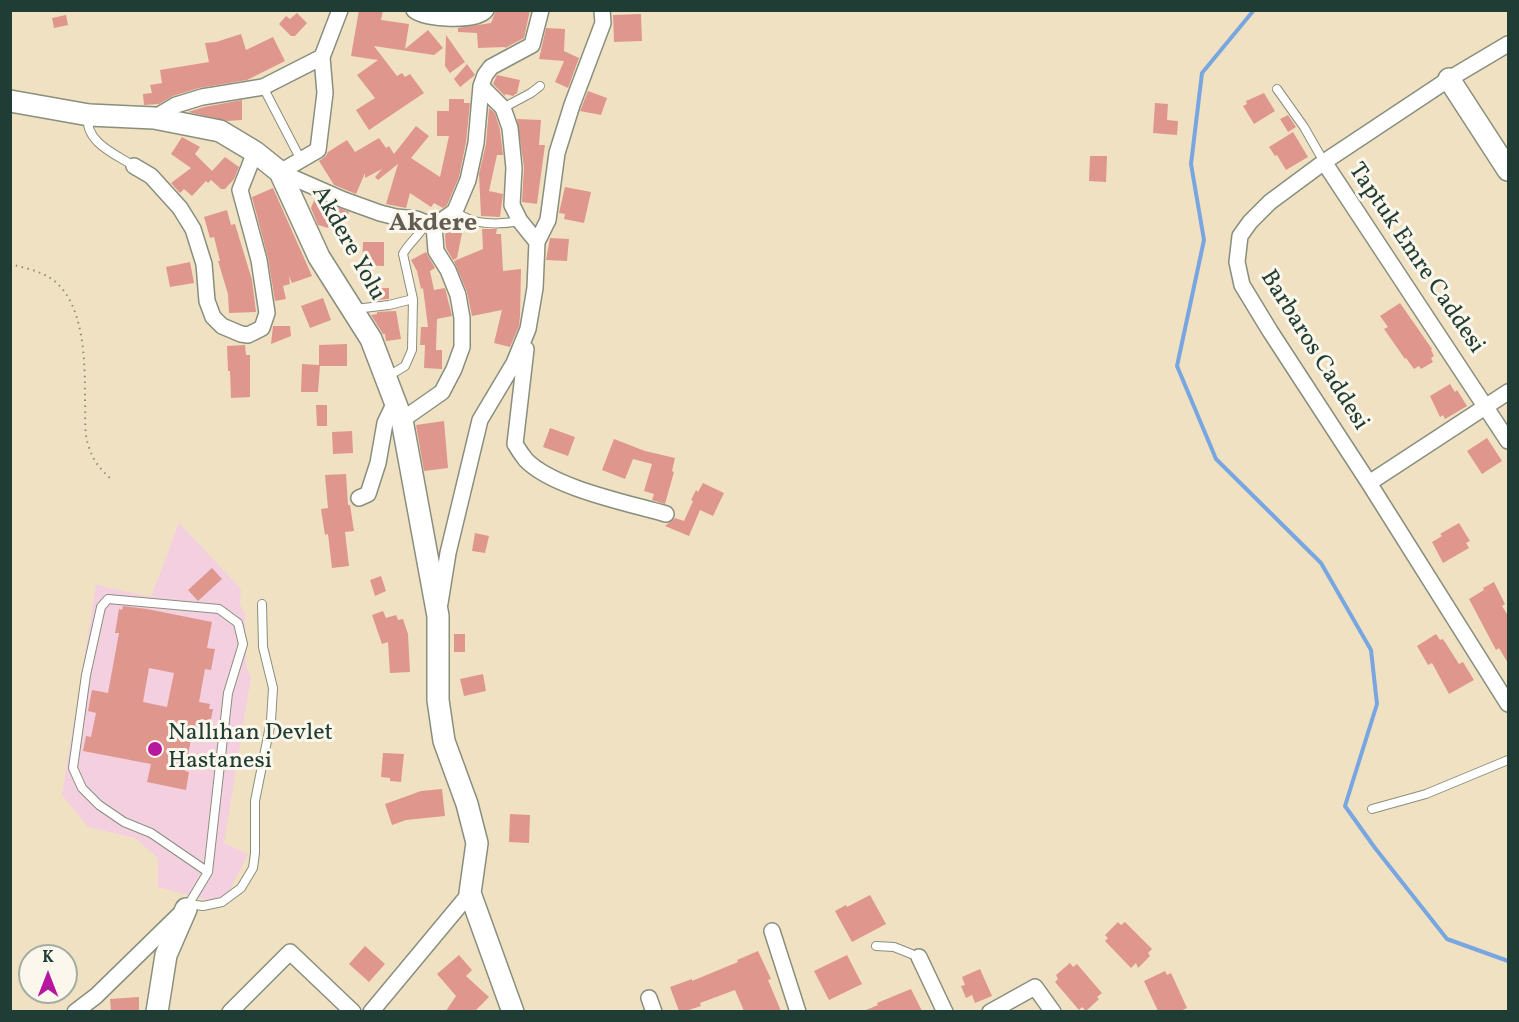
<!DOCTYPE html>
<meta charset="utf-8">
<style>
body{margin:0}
#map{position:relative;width:1519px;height:1022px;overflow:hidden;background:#f1e1c3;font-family:Vollkorn,serif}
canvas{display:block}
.frame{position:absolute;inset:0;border:12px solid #1f3d34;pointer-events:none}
.north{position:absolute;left:18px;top:944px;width:60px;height:60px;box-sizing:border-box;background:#fbf7ec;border:2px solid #a3ada2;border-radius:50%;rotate:0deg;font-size:16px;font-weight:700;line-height:24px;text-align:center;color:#1f3d34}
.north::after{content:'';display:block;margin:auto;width:21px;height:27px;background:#b5179e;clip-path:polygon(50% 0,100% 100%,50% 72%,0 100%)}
</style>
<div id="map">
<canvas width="1519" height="1022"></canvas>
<div class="frame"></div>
<div class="north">K</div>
</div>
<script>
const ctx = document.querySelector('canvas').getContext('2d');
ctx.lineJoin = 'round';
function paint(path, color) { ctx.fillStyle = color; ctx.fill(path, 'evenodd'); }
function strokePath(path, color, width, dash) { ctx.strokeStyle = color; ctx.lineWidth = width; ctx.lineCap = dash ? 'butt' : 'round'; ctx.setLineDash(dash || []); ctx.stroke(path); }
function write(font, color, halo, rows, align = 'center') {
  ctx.font = font + ' Vollkorn,serif'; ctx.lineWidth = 6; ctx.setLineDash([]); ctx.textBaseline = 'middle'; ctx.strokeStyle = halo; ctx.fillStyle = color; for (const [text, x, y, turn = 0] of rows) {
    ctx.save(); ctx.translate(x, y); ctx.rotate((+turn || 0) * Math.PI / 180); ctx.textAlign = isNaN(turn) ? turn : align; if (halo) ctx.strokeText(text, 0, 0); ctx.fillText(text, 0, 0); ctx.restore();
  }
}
const built = new Path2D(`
 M179,523L241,589L240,604L245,615L246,666L251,677L224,843L248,854L224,902L199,898L158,887V858L135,838L88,827L62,795L96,585L151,597Z`);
const stream = new Path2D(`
 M1254,10L1202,73L1191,164L1204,240L1177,366L1216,459L1321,563L1371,650L1377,704L1345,806L1375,848L1447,939L1508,961`);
const building = new Path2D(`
 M359,10H383L381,20L409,24L405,49L428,30L443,48L434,55L374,46L397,76L402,73L405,77L410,74L424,93L369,130L356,110L375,98L357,75L378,60L351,56Z
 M496,10H530L524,38L505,48V47L478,48L477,33L458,32V28L491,23Z
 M297,13L307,23L295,36H291L279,24L286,16L290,19Z
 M641,14L642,41L614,42L613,15Z
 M66,15L68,25L54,28L52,18Z
 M546,28L565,29L564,51L579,58L568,88L555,82L564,61L539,59Z
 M241,34L246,50L273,37L285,61L247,80L199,88L173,96L159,104L144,105L143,94L152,93L150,85L162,83L160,70L209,62L205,43L216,42Z
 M446,35L465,62L450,73L445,66Z
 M467,64L475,75L460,87L454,79Z
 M497,75L520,80L517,93L513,96L505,94V96L493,84Z
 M588,91L607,98L601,115L580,111Z
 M1264,93L1275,111L1254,124L1243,106L1247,104L1246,101Z
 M449,99H464V103H470L466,142L459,177L447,205L443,208L434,203L431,207L410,193L406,208L386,204L398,164L378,180L375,177L382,169L365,178V173L356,194L334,185L319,161L326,156L328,152L347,140L355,152L379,138L386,148L389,146L394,154L416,126L429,136L411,158L440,177L449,136H437V111H449Z
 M242,100V120L227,121L188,112L204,107Z
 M1155,103L1168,104L1167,120L1178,121L1177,135L1153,133Z
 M489,108L495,113L500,130L503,155H497L489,191L503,194L500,217L481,216L479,174L486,144Z
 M1288,115L1296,127L1288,132L1280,119Z
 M517,119L541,120L539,145H545L537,204L522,202L524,167Z
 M1293,132L1308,157L1286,170L1277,155L1275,156L1269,147Z
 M182,137L200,147L195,154L212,171L225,157L239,167L234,179L225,189H221L211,180L208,183L206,181L192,196L184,189L180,193L171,183L191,168L171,154Z
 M1090,156H1107L1106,182L1089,181Z
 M565,187L591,192L584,223L564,219L565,214L559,213Z
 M273,188L312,276L292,283L289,276L290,284L283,286L286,299L275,301L268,258L252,197Z
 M315,198L349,212L345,223L331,220L328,228L318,225L311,208Z
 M227,210L231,225L235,224L252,280L256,312L229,313L228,294L218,261H220L214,237L210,238L204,217Z
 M458,221L464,223L457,258L453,260L446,248L445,236L446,230Z
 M482,229H497L496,234H501L503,271L521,269L520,316L519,326L510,347L494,343L502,310L472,316L467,292L454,261L483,249Z
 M550,238L569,239L567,261L546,260Z
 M363,242H384V266L362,265Z
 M426,252L435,268L430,271L434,290L445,288L452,316L437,319L436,350H442V369L424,368L425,345H420L421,327H428L423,288L421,289L417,271L411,260Z
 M190,262L194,283L170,287L166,267Z
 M377,288H389V299L377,300Z
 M323,298L331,320L310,328L301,306Z
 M1400,303L1432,349L1431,350L1434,356L1431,358L1433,362L1421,369L1419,366L1414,369L1406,358L1405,359L1384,329L1388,327L1380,316Z
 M396,311L401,339L386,341L385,334H383L371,315L377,314V312Z
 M273,326H290L291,336L271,344Z
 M347,344V366H320L318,392H301L302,364L319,365V345Z
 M245,345L246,355H250V397L231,398L230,371H228L227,346Z
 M1450,384L1455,392L1457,390L1467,406L1445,419L1443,415L1440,417L1430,396Z
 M316,405H327V426H317Z
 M444,421L448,468L424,471L416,425Z
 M550,428L575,437L568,456L543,447Z
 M352,431L353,453L333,454L332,432Z
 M1487,438L1502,461L1482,474L1467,451Z
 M614,439L645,451L675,458L672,471L674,472L665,504L652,500L654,494L644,491L652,464L633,459L625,479L602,470Z
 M346,474L348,505H350L354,531L345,532L349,566L332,568L328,534L325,535L321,509L328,508L325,475Z
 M703,483L724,493L713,516L700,510L689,536L665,526L675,518L684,521L693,501L691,500L696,490L698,492Z
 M1459,523L1470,541L1466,543L1469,548L1443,563L1432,542L1442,536L1440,534Z
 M475,533L489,536L485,553L472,551Z
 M212,568L222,579L198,601L188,590Z
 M381,576L386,591L375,596L370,580Z
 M1494,582L1505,604L1502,606L1509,617V665L1499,648L1496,650L1469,599L1484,590L1483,588Z
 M123,606L147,609L212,622L207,648L215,649L211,670L205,669L199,702L210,704L209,709H213L209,730L204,729L202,736L192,734L185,771L189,772L186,790L147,782L151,764L83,751L86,736L91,737L96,713L88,711L92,690L108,693L119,633H115L119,609L122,610ZM149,668L174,673L167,707L143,702Z
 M383,611L386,618L396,615L398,620L403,619L408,634L410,672L390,673L388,642L382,644L372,615Z
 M454,634H465V652H454Z
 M1436,634L1440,640L1443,639L1459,664L1463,662L1474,680L1449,694L1432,663L1428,665L1417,646Z
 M483,674L486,691L464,696L460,679Z
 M383,753L404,754L401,782L390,781V778L381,777Z
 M442,789L445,816L406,820L392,825L385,804L421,791Z
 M510,814L530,815L529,843L509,842Z
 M870,895L886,924L852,942L835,911L846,905L847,907Z
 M1118,922L1121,925L1125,922L1152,949L1148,953L1150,956L1138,968L1136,963L1131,968L1105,941L1108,938L1105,935Z
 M365,946L385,964L369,982L349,964Z
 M758,951L771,979L768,980L781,1011H744L735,990L700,1003L701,1006L686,1011H679L670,987L692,979V981L738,962L737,960Z
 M459,955L472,970L466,976L489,997L475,1011H446L456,996L437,974Z
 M847,955L862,984L829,1000L814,971Z
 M1070,963L1073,967L1077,964L1102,993L1097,997L1099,999L1086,1011L1082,1007L1079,1010L1055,982L1058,979L1056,975Z
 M980,969L992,996L975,1003L972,995L966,998L961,986L965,985L962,977Z
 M1165,971L1167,975L1171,973L1187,1008L1180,1011H1158L1144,981Z
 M911,989L922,1011H864L878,1005L877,1003Z
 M139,997V1011H111L110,999Z`);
const path = new Path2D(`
 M10,264C25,268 41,271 53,280C85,304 85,363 85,400C86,417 83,434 90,450C94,462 102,471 111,479`);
const lane = new Path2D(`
 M263,87L301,160
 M1277,89L1304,127L1324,162
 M503,108L531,93L540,86
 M88,115C84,142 115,154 134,166
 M455,211C473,226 498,225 520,221
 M355,309L389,305L413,299
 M387,377L405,366L412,350L413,299L403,254C407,245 420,235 426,223
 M1372,809L1426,794L1508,760
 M189,904L203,906L222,902L241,888L253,868L255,853V801L271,721L273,688L263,647L262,604
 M187,907L208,872L228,693L243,644L238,623L219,609L108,599L101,607L86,675L73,768L82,788L99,805L124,822L151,833L208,872
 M876,946L894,947L919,957`);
const street = new Path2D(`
 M414,10C425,20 477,22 486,10
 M1508,44L1449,79L1324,162L1270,202L1250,222L1240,236L1237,262L1242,285L1270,331L1369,483L1508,704
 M481,86L503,108L510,128L514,168L512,205L520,221L537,242
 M154,118L176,105L202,97L263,87L322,57L340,10
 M1324,162L1508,441
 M134,166L151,176L180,208L193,229L204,264L207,301L213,317L222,326L241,334L248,335L262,328L267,313L259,260L240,190L255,152
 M280,172L344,200L380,213L396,217L416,219L434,226
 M280,172L318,150L325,93L322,57
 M526,349L515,444C518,449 522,455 526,460C553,488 628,503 666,514
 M402,420L442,392L454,369L462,347V318L458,295L448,270L436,251L434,226L455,211L468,180L476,143L481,86L485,75L491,67L532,45L541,10
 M1369,483L1508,392
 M359,498L368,494L378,463L385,423L396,400
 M440,603L448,553L480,420L514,363L528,329L535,288L537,242L548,220L557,153L572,105L603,23L602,10
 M772,931L798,1012
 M919,957L945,1012
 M649,998L654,1012
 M75,1012L96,996L179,915
 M230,1012L290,952L353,1012
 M371,1012L470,893
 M990,1012L1035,987L1053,1012`);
const secondary = new Path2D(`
 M1449,79L1508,170
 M10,101L89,115L154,118L220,131L255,152L280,172L319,257L371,339L402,420L438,616V700L444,741L467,804L477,843L470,893L513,1012
 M157,1012L166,955L186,909`);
const markers = [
 [155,749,8,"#b5179e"]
];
const streetNames = [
 ["Akdere Yolu",347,244,61],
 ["Taptuk Emre Caddesi",1415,259,56],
 ["Barbaros Caddesi",1313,351,58]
];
const poiNames = [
 ["Nallıhan Devlet",168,735],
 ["Hastanesi",168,763]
];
const neighbourhoodNames = [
 ["Akdere",433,225]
];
paint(built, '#f3cfe0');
strokePath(stream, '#77a6e1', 4);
paint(building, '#df968d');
strokePath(lane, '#888f7c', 10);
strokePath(street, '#888f7c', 18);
strokePath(secondary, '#888f7c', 24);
strokePath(path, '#888f7c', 2, [1.5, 4.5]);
strokePath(lane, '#fff', 8);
strokePath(street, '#fff', 15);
strokePath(secondary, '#fff', 21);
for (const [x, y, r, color] of markers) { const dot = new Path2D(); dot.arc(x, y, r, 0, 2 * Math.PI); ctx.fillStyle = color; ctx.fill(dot); strokePath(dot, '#fbf7ec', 2); }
write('24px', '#1f3d34', '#fbf7ec', streetNames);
write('24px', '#1f3d34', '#fbf7ec', poiNames, 'left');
write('bold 26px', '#625c53', '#fbf7ec', neighbourhoodNames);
</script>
